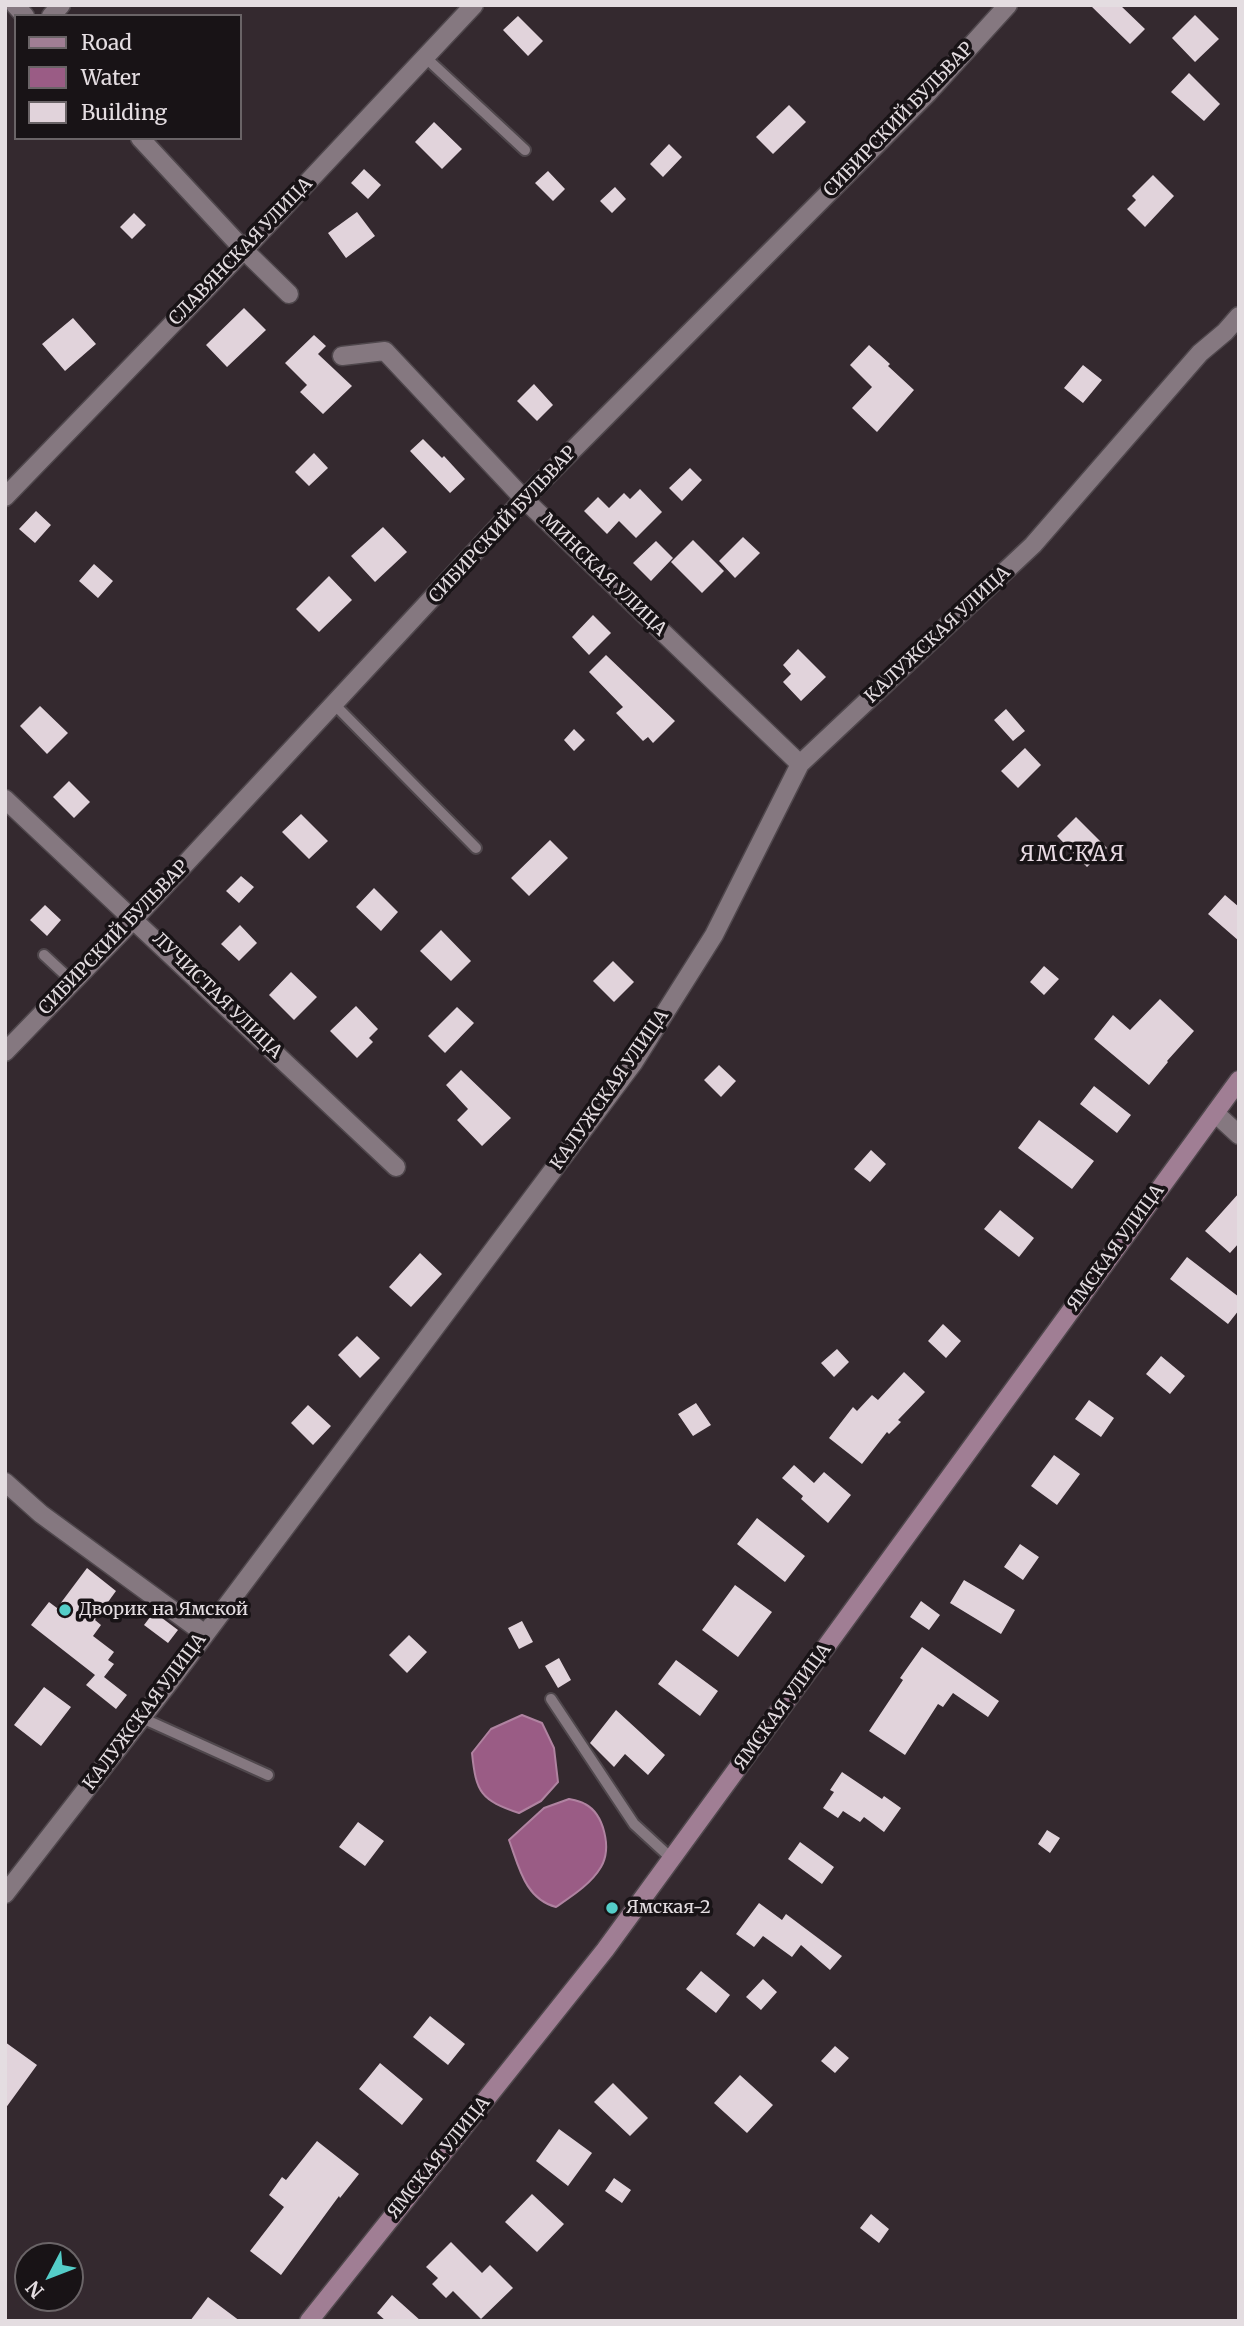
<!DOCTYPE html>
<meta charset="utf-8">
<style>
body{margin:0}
#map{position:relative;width:1244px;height:2326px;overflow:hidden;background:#34292f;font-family:Merriweather,serif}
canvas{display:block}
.frame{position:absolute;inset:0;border:7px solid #e4dde1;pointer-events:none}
.legend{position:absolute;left:14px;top:14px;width:228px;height:126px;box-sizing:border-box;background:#181316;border:2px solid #6a6467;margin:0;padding:9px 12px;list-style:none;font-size:21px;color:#e4dde1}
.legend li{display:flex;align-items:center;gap:14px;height:35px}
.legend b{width:35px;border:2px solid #6a6467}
.north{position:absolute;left:14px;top:2242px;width:70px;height:70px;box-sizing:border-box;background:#181316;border:2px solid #6a6467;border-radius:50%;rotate:228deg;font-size:19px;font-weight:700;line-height:28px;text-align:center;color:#e4dde1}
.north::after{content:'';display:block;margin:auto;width:24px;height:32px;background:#54cdc8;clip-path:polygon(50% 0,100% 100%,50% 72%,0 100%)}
</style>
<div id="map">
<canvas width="1244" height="2326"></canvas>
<div class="frame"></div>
<ul class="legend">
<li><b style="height:9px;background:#a07e94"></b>Road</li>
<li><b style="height:19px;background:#9a5c85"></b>Water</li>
<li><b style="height:19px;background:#e1d3db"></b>Building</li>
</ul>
<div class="north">N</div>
</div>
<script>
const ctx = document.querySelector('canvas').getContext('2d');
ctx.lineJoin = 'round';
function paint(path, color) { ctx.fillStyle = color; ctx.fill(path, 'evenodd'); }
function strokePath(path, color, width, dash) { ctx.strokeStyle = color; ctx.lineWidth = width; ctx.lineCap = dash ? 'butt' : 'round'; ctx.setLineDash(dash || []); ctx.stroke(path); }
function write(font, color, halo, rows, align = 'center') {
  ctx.font = font + ' Merriweather,serif'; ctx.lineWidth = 7; ctx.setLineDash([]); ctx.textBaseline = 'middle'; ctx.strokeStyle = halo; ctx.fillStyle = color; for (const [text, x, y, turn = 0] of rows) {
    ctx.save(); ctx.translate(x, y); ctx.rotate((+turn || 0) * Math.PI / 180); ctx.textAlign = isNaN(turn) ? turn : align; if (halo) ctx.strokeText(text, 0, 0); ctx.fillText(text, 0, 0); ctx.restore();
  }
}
const water = new Path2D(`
 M522,1715L542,1723L554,1748L558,1782L541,1801L519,1813C481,1800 476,1793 472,1753L491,1729Z
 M569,1799C574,1800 580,1801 585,1804C604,1814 612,1848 601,1867C591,1884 572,1896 556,1907C525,1899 519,1867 509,1840L544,1808Z`);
const building = new Path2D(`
 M1090,5H1120L1145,29L1130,44Z
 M1195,15L1219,39L1195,62L1172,38Z
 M518,16L543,41L528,56L503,30Z
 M1189,73L1220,104L1204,121L1171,92Z
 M789,105L806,122L773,154L756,137Z
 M434,122L462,149L442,169L415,142Z
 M669,144L682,157L663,177L650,164Z
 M364,169L381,185L368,199L351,183Z
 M548,171L565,189L553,201L535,183Z
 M1153,175L1174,196L1145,227L1127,209L1136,200L1132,196Z
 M615,187L626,199L612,213L600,201Z
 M357,212L375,236L346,258L328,233Z
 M134,213L146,225L132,239L120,227Z
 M244,308L266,330L227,367L206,345Z
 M73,318L96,344L65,371L42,344Z
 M314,335L326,346L318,354L352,386L323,414L300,392L307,385L285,363Z
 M869,345L890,364L888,366L914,390L877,432L852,408L872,387L850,365Z
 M1083,365L1102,380L1083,403L1064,388Z
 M534,384L553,405L537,421L517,401Z
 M423,439L442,458L444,456L465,479L450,493L410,451Z
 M314,453L328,468L309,486L295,472Z
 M690,468L702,480L682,501L669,488Z
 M640,489L662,512L636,538L619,521L607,534L584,511L598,497L609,508L624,493L630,499Z
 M36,511L51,525L35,543L19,529Z
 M383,527L407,552L375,582L351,556Z
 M743,537L760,553L735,578L719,561Z
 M693,540L724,571L702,593L671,562Z
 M656,541L673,558L651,581L633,563Z
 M94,564L113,581L98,598L79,581Z
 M329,576L352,600L319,632L296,609Z
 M593,615L611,633L589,655L572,637Z
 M798,649L826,677L801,701L783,682L791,674L783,665Z
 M606,655L675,721L653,743L648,737L643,741L616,713L623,707L589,672Z
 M40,706L68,733L47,754L20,726Z
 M1006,709L1025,731L1013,741L994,720Z
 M574,729L585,740L574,751L564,740Z
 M1025,748L1041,765L1018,788L1001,771Z
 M69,781L90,802L74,818L53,797Z
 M301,814L328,841L309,859L282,832Z
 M1076,817L1107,848L1087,867L1057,836Z
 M550,840L568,858L529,896L511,878Z
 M241,876L254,887L239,903L226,891Z
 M374,888L398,912L381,931L356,907Z
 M1225,895L1239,907V941L1208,914Z
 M45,905L61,920L47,936L30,920Z
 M240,925L257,943L239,961L221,944Z
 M441,930L471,961L451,981L420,951Z
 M613,961L634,982L614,1002L593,981Z
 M1044,966L1059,979L1044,995L1030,982Z
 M291,972L317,997L294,1020L269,995Z
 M1160,999L1194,1031L1167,1061L1168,1062L1149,1085L1094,1039L1113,1015L1130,1030Z
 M356,1006L378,1029L369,1038L373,1042L357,1058L330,1031Z
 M457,1007L474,1023L445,1053L428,1036Z
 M719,1065L736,1081L721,1097L704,1080Z
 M461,1070L511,1118L482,1146L457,1120L468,1109L446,1085Z
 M1094,1086L1131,1115L1117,1133L1080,1104Z
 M1039,1120L1094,1161L1072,1189L1018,1148Z
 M871,1150L886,1164L870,1182L854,1169Z
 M1239,1193V1243L1230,1253L1205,1231Z
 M1000,1210L1034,1238L1019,1257L984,1229Z
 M420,1253L442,1274L411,1307L389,1287Z
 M1187,1257L1239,1297V1310L1228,1324L1170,1279Z
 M943,1324L961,1341L946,1358L928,1341Z
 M357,1336L380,1358L360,1378L338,1355Z
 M837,1349L849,1362L834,1377L821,1363Z
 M1161,1356L1185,1376L1170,1394L1146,1374Z
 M904,1372L925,1392L898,1420L901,1422L889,1434L887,1432L862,1464L829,1438L853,1407L857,1411L872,1395L878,1400Z
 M1089,1400L1114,1418L1101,1437L1075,1419Z
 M696,1403L711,1425L693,1436L678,1414Z
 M308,1405L331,1426L313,1445L291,1423Z
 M1054,1455L1080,1474L1057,1505L1031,1486Z
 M794,1465L814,1483L824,1472L851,1495L828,1523L801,1499L803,1496L782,1478Z
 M757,1518L805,1556L785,1582L737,1544Z
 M1020,1544L1039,1557L1023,1580L1004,1567Z
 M87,1568L116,1591L95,1620L101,1625L93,1636L114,1652L108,1660L114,1664L104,1677L127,1695L116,1709L86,1685L95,1675L31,1625L49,1602L57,1608Z
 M964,1580L1015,1610L1001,1634L950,1603Z
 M735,1585L772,1612L738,1657L702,1630Z
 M921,1601L940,1615L929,1630L910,1617Z
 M154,1612L178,1630L168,1643L144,1625Z
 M522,1621L533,1642L519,1649L508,1628Z
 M409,1635L427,1652L407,1673L389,1655Z
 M922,1647L999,1701L988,1717L953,1693L943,1707L938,1704L905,1755L869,1731L903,1680L900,1678Z
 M559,1658L571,1680L558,1688L545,1666Z
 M676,1660L718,1691L700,1716L658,1684Z
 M44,1687L71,1707L41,1746L14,1725Z
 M616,1710L665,1755L648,1775L625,1754L614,1767L590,1743Z
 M842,1772L882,1799L884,1796L901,1808L884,1832L864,1817L860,1822L843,1811L838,1818L823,1808L834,1792L830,1790Z
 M358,1822L384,1841L365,1866L339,1847Z
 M1047,1830L1060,1838L1050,1853L1038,1844Z
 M800,1842L834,1867L822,1884L788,1859Z
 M759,1903L782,1920L786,1914L842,1956L830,1970L801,1945L792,1957L763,1936L754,1947L736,1934Z
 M701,1971L730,1995L716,2013L686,1989Z
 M763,1979L777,1992L761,2010L746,1997Z
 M430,2016L465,2044L448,2065L413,2037Z
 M5,2042L37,2065L5,2109Z
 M835,2046L849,2058L835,2073L821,2061Z
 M380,2063L423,2099L402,2125L359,2089Z
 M740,2075L773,2105L747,2133L714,2103Z
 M613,2083L648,2118L630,2136L594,2102Z
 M559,2129L592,2153L568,2186L536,2161Z
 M317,2141L359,2174L340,2198L339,2196L281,2275L250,2251L284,2207L269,2195L282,2177L286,2180Z
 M614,2178L631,2190L622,2203L605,2191Z
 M532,2194L564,2224L537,2252L505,2222Z
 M871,2214L889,2229L879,2243L860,2228Z
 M451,2242L482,2273L490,2265L513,2288L481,2319L453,2291L446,2298L432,2284L438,2278L426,2267Z
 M392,2295L421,2321H386L377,2313Z
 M208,2297L240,2321H190Z`);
const service = new Path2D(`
 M425,57L525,150
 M334,704L476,848
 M44,955L73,982
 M551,1699L634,1824L672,1859
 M142,1718L268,1775`);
const minor = new Path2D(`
 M15,5L25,16
 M51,16L61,5
 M140,138L244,250L289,294
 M342,356L385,351L524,499L800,764
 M5,497L244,250L474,5
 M5,799L396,1167
 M5,1052L135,918L524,499L928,93L1008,5
 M1215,1113L1239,1135
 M5,1482L41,1514L205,1634
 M5,1894L168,1684L634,1062L714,935L800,764L1033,545L1200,353L1225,332L1239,316`);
const secondary = new Path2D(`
 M309,2321L605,1950L1239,1080`);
const markers = [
 [65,1610,7,"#54cdc8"],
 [612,1908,7,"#54cdc8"]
];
const streetNames = [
 ["СИБИРСКИЙ БУЛЬВАР",899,120,-46],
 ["СЛАВЯНСКАЯ УЛИЦА",241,252,-46],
 ["СИБИРСКИЙ БУЛЬВАР",503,525,-47],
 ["МИНСКАЯ УЛИЦА",603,575,44],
 ["КАЛУЖСКАЯ УЛИЦА",938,635,-43],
 ["СИБИРСКИЙ БУЛЬВАР",114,938,-46],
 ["ЛУЧИСТАЯ УЛИЦА",217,996,44],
 ["КАЛУЖСКАЯ УЛИЦА",610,1090,-55],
 ["ЯМСКАЯ УЛИЦА",1116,1248,-54],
 ["ЯМСКАЯ УЛИЦА",783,1707,-54],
 ["КАЛУЖСКАЯ УЛИЦА",145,1712,-53],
 ["ЯМСКАЯ УЛИЦА",439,2158,-51]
];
const poiNames = [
 ["Дворик на Ямской",79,1610],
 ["Ямская-2",626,1908]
];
const quarterNames = [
 ["ЯМСКАЯ",1073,855]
];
paint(water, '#9a5c85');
strokePath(water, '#b083a1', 2);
paint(building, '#e1d3db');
strokePath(service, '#4f474c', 14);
strokePath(minor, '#4f474c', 21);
strokePath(secondary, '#4f474c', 21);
strokePath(service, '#857880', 10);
strokePath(minor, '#857880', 18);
strokePath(secondary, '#a07e94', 18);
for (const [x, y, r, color] of markers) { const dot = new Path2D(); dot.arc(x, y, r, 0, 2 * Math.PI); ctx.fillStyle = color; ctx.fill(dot); strokePath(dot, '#181316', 2.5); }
write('18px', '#e4dde1', '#181316', streetNames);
write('18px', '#e4dde1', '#181316', poiNames, 'left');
ctx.letterSpacing = '2px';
write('21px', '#e8dae3', '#181316', quarterNames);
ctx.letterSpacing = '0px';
</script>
